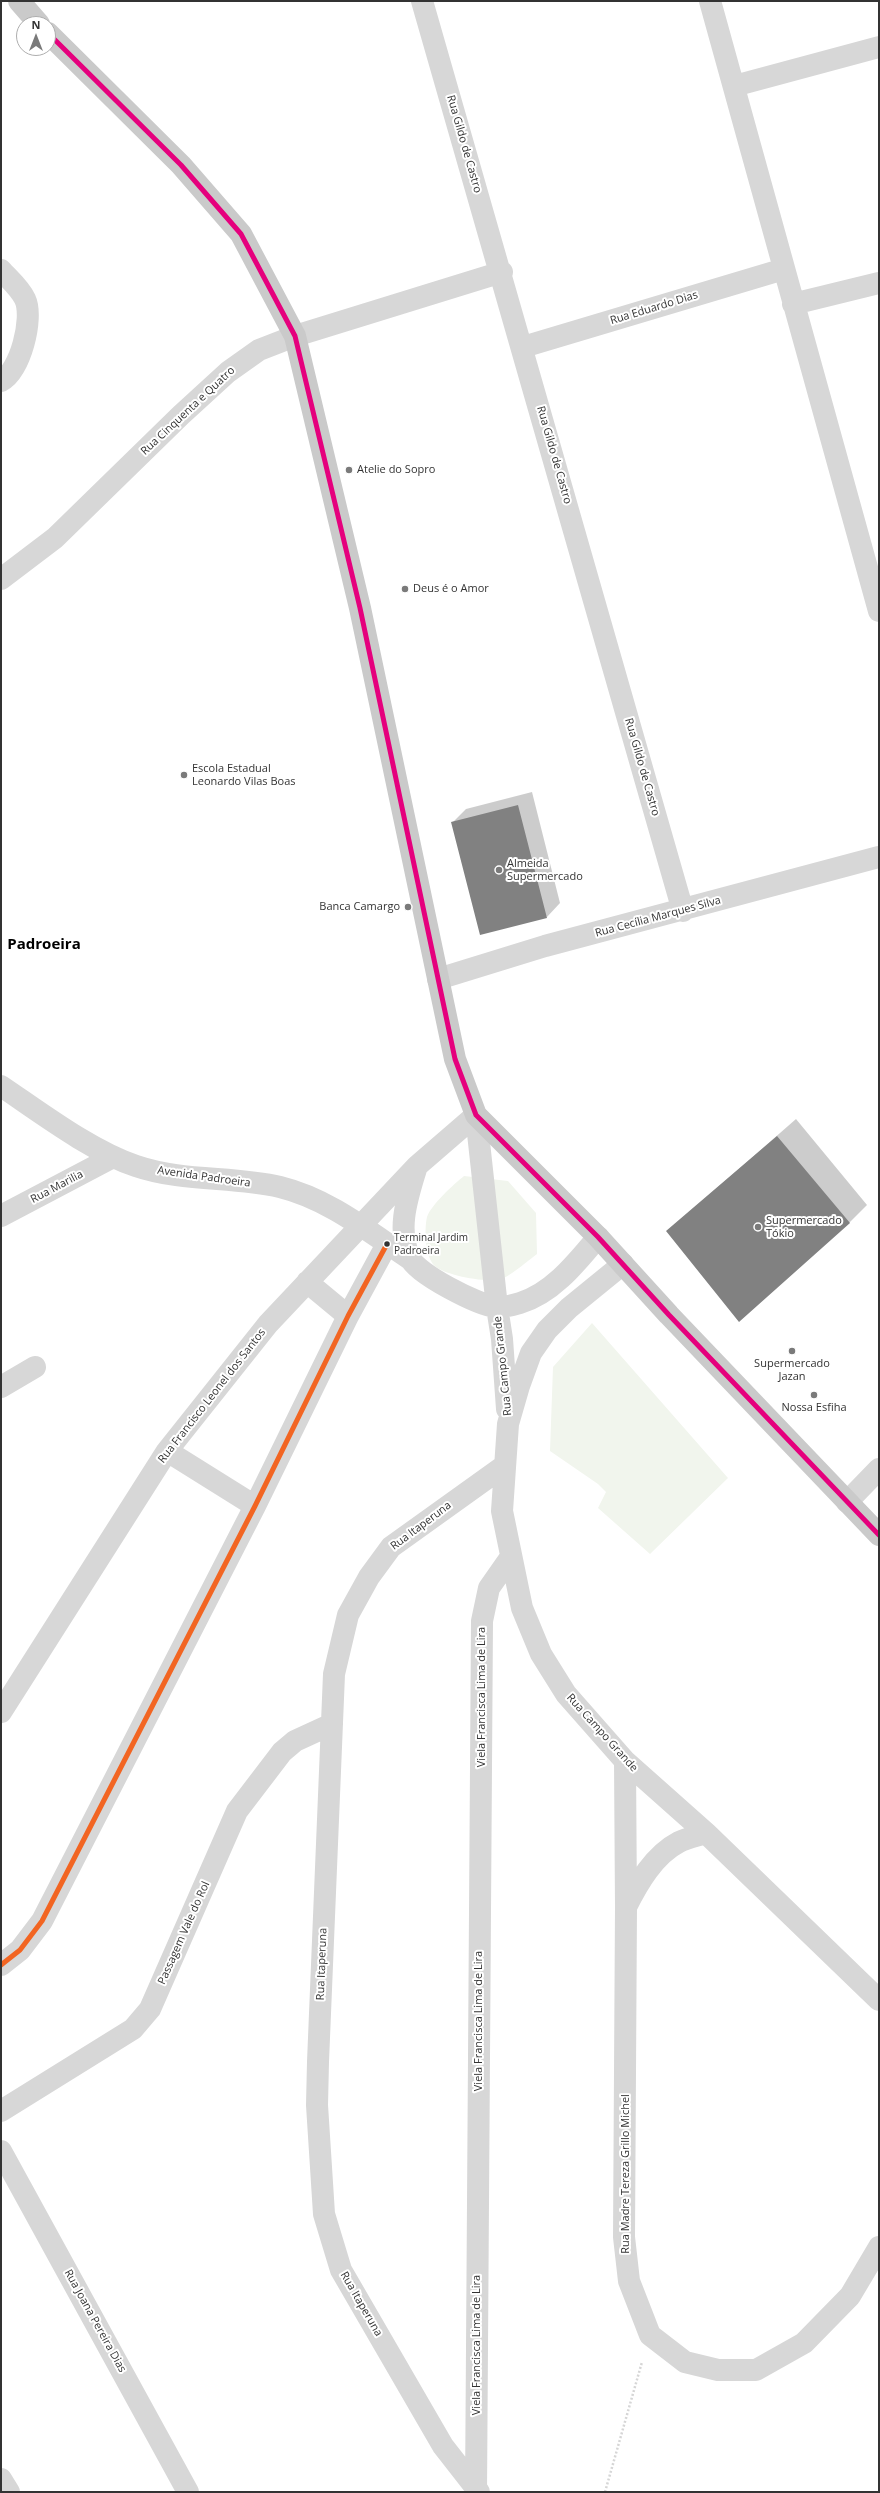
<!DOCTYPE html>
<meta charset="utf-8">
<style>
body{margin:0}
#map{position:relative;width:880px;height:2493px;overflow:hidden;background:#fff;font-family:"Open Sans",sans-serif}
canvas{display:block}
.frame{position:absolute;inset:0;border:2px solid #333;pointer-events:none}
.north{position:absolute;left:16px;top:16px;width:40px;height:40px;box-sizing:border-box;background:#fff;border:1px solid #adadad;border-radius:50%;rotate:0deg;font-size:11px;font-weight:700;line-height:16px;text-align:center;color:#333}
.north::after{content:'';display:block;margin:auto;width:14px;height:18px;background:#7a7a7a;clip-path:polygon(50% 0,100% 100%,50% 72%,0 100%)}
</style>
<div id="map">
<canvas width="880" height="2493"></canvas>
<div class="frame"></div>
<div class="north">N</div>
</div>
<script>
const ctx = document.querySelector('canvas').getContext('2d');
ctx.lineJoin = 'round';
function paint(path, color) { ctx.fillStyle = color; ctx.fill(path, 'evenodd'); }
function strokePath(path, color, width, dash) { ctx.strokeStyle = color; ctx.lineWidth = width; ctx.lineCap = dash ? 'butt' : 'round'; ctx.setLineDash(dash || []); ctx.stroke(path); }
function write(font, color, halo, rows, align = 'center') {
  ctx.font = font + ' "Open Sans",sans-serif'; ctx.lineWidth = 4; ctx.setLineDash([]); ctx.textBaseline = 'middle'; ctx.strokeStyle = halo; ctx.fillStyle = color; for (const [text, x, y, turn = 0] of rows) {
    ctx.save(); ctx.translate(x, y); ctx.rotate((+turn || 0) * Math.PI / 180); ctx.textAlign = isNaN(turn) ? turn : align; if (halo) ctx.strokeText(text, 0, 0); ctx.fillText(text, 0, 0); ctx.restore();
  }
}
const green = new Path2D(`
 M464,1176L508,1181L536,1213L537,1254C529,1260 508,1278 499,1280C484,1282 449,1276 436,1267C425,1259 424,1230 427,1217C431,1205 454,1184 464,1176Z
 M592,1323L728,1478L650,1554L598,1508L606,1492L598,1484L550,1451L553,1367Z`);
const shadow = new Path2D(`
 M532,792L560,903L547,917L452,823L466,809Z
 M796,1119L867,1205L849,1223L668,1231Z`);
const building = new Path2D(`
 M518,805L547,918L480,935L451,822Z
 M777,1136L850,1223L739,1322L666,1231Z`);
const path = new Path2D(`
 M605,2492L642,2362`);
const minor = new Path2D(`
 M422,1L683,911
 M710,1L879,611
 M734,86L879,47
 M1,270C9,279 20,288 25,299C34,318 20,372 1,381
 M793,304L879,283
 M523,347L784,269
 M1,579L55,538L181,415L228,372L259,350L295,336L502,272
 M438,979L545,946L879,857
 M1,1086C41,1113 91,1151 136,1166C183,1182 233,1176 280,1187C329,1199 369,1232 410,1259
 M476,1115L497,1307L502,1339L507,1409
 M416,1169C408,1196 396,1229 410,1258C417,1274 478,1305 496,1307C503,1308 513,1305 520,1303C553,1293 577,1262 598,1237
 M1,1216L113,1157
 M623,1264L569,1308L547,1330L531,1353L519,1386L508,1424L502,1511L522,1608L541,1654L566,1694L625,1761L706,1833L879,2000
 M307,1282L348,1316
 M1,1387L35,1367
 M167,1451L255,1506
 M847,1502L879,1469
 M1,1712L167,1451L268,1324L417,1166L476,1115
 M625,1761L626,1907L624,2237L629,2281L650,2335L685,2362L718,2370H756L804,2343L850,2296L879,2247
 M626,1907C638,1883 654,1855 679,1842C687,1838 697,1836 706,1833
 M1,1965L20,1950L42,1921L255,1506L348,1316L387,1244
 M1,2111L133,2029L150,2009L237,1811L282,1752L295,1741L332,1724
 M1,2151L188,2492
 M1,2479L9,2492
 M476,2492L482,1621L489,1588L510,1558
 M479,2492L443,2446L341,2270L324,2214L317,2105L318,2062L334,1674L348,1615L369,1577L391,1547L504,1466`);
const major = new Path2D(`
 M19,1L39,24
 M48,33L181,165L241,234L295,336L360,608L455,1059L476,1115L598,1237L669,1315L879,1535`);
const bus1 = new Path2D(`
 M48,33L181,165L241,234L295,336L360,608L455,1059L476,1115L598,1237L669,1315L879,1535`);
const bus2 = new Path2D(`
 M1,1965L20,1950L42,1921L255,1506L348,1316L387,1244`);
const markers = [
 [349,470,4,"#7a7a7a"],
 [405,589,4,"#7a7a7a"],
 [184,775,4,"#7a7a7a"],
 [499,870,4,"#7a7a7a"],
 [408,907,4,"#7a7a7a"],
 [758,1227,4,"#7a7a7a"],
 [387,1244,3.5,"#333"],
 [792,1351,4,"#7a7a7a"],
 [814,1395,4,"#7a7a7a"]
];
const busNames = [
 ["Terminal Jardim",394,1238],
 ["Padroeira",394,1251]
];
const streetNames = [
 ["Rua Gildo de Castro",464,144,74],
 ["Rua Eduardo Dias",654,308,-17],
 ["Rua Cinquenta e Quatro",188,411,-43],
 ["Rua Gildo de Castro",554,455,74],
 ["Rua Gildo de Castro",642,767,74],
 ["Rua Cecília Marques Silva",658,917,-15],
 ["Avenida Padroeira",204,1177,8],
 ["Rua Marilia",57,1187,-28],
 ["Rua Campo Grande",503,1366,-96],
 ["Rua Francisco Leonel dos Santos",212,1396,-52],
 ["Rua Itaperuna",421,1526,-37],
 ["Viela Francisca Lima de Lira",482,1697,-90],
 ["Rua Campo Grande",602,1733,48],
 ["Passagem Vale do Rol",184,1933,-66],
 ["Rua Itaperuna",322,1964,-88],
 ["Viela Francisca Lima de Lira",479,2021,-90],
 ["Rua Madre Tereza Grillo Michel",626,2174,-90],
 ["Rua Itaperuna",361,2304,60],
 ["Rua Joana Pereira Dias",95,2321,61],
 ["Viela Francisca Lima de Lira",477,2345,-90]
];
const poiNames = [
 ["Atelie do Sopro",357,470],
 ["Deus é o Amor",413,589],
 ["Escola Estadual",192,769],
 ["Leonardo Vilas Boas",192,782],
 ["Almeida",507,864],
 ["Supermercado",507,877],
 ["Banca Camargo",400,907,"right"],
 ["Supermercado",766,1221],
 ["Tókio",766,1234],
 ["Supermercado",792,1364,"center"],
 ["Jazan",792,1377,"center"],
 ["Nossa Esfiha",814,1408,"center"]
];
const districtNames = [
 ["Padroeira",44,945]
];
paint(green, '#f1f5ed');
paint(shadow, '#0003');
paint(building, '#818181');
strokePath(path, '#d6d6d6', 2.5, [2, 2]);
strokePath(minor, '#d7d7d7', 22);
strokePath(major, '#cacaca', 22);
strokePath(bus1, '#e5007d', 5);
strokePath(bus2, '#f26522', 5);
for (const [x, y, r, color] of markers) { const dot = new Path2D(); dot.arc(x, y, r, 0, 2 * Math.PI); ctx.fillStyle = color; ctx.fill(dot); strokePath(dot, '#fff', 1.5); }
write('10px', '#333', '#fff', busNames, 'left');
write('11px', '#333', '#fff', streetNames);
write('11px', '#333', '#fff', poiNames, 'left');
write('bold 15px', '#000', '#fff', districtNames);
</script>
